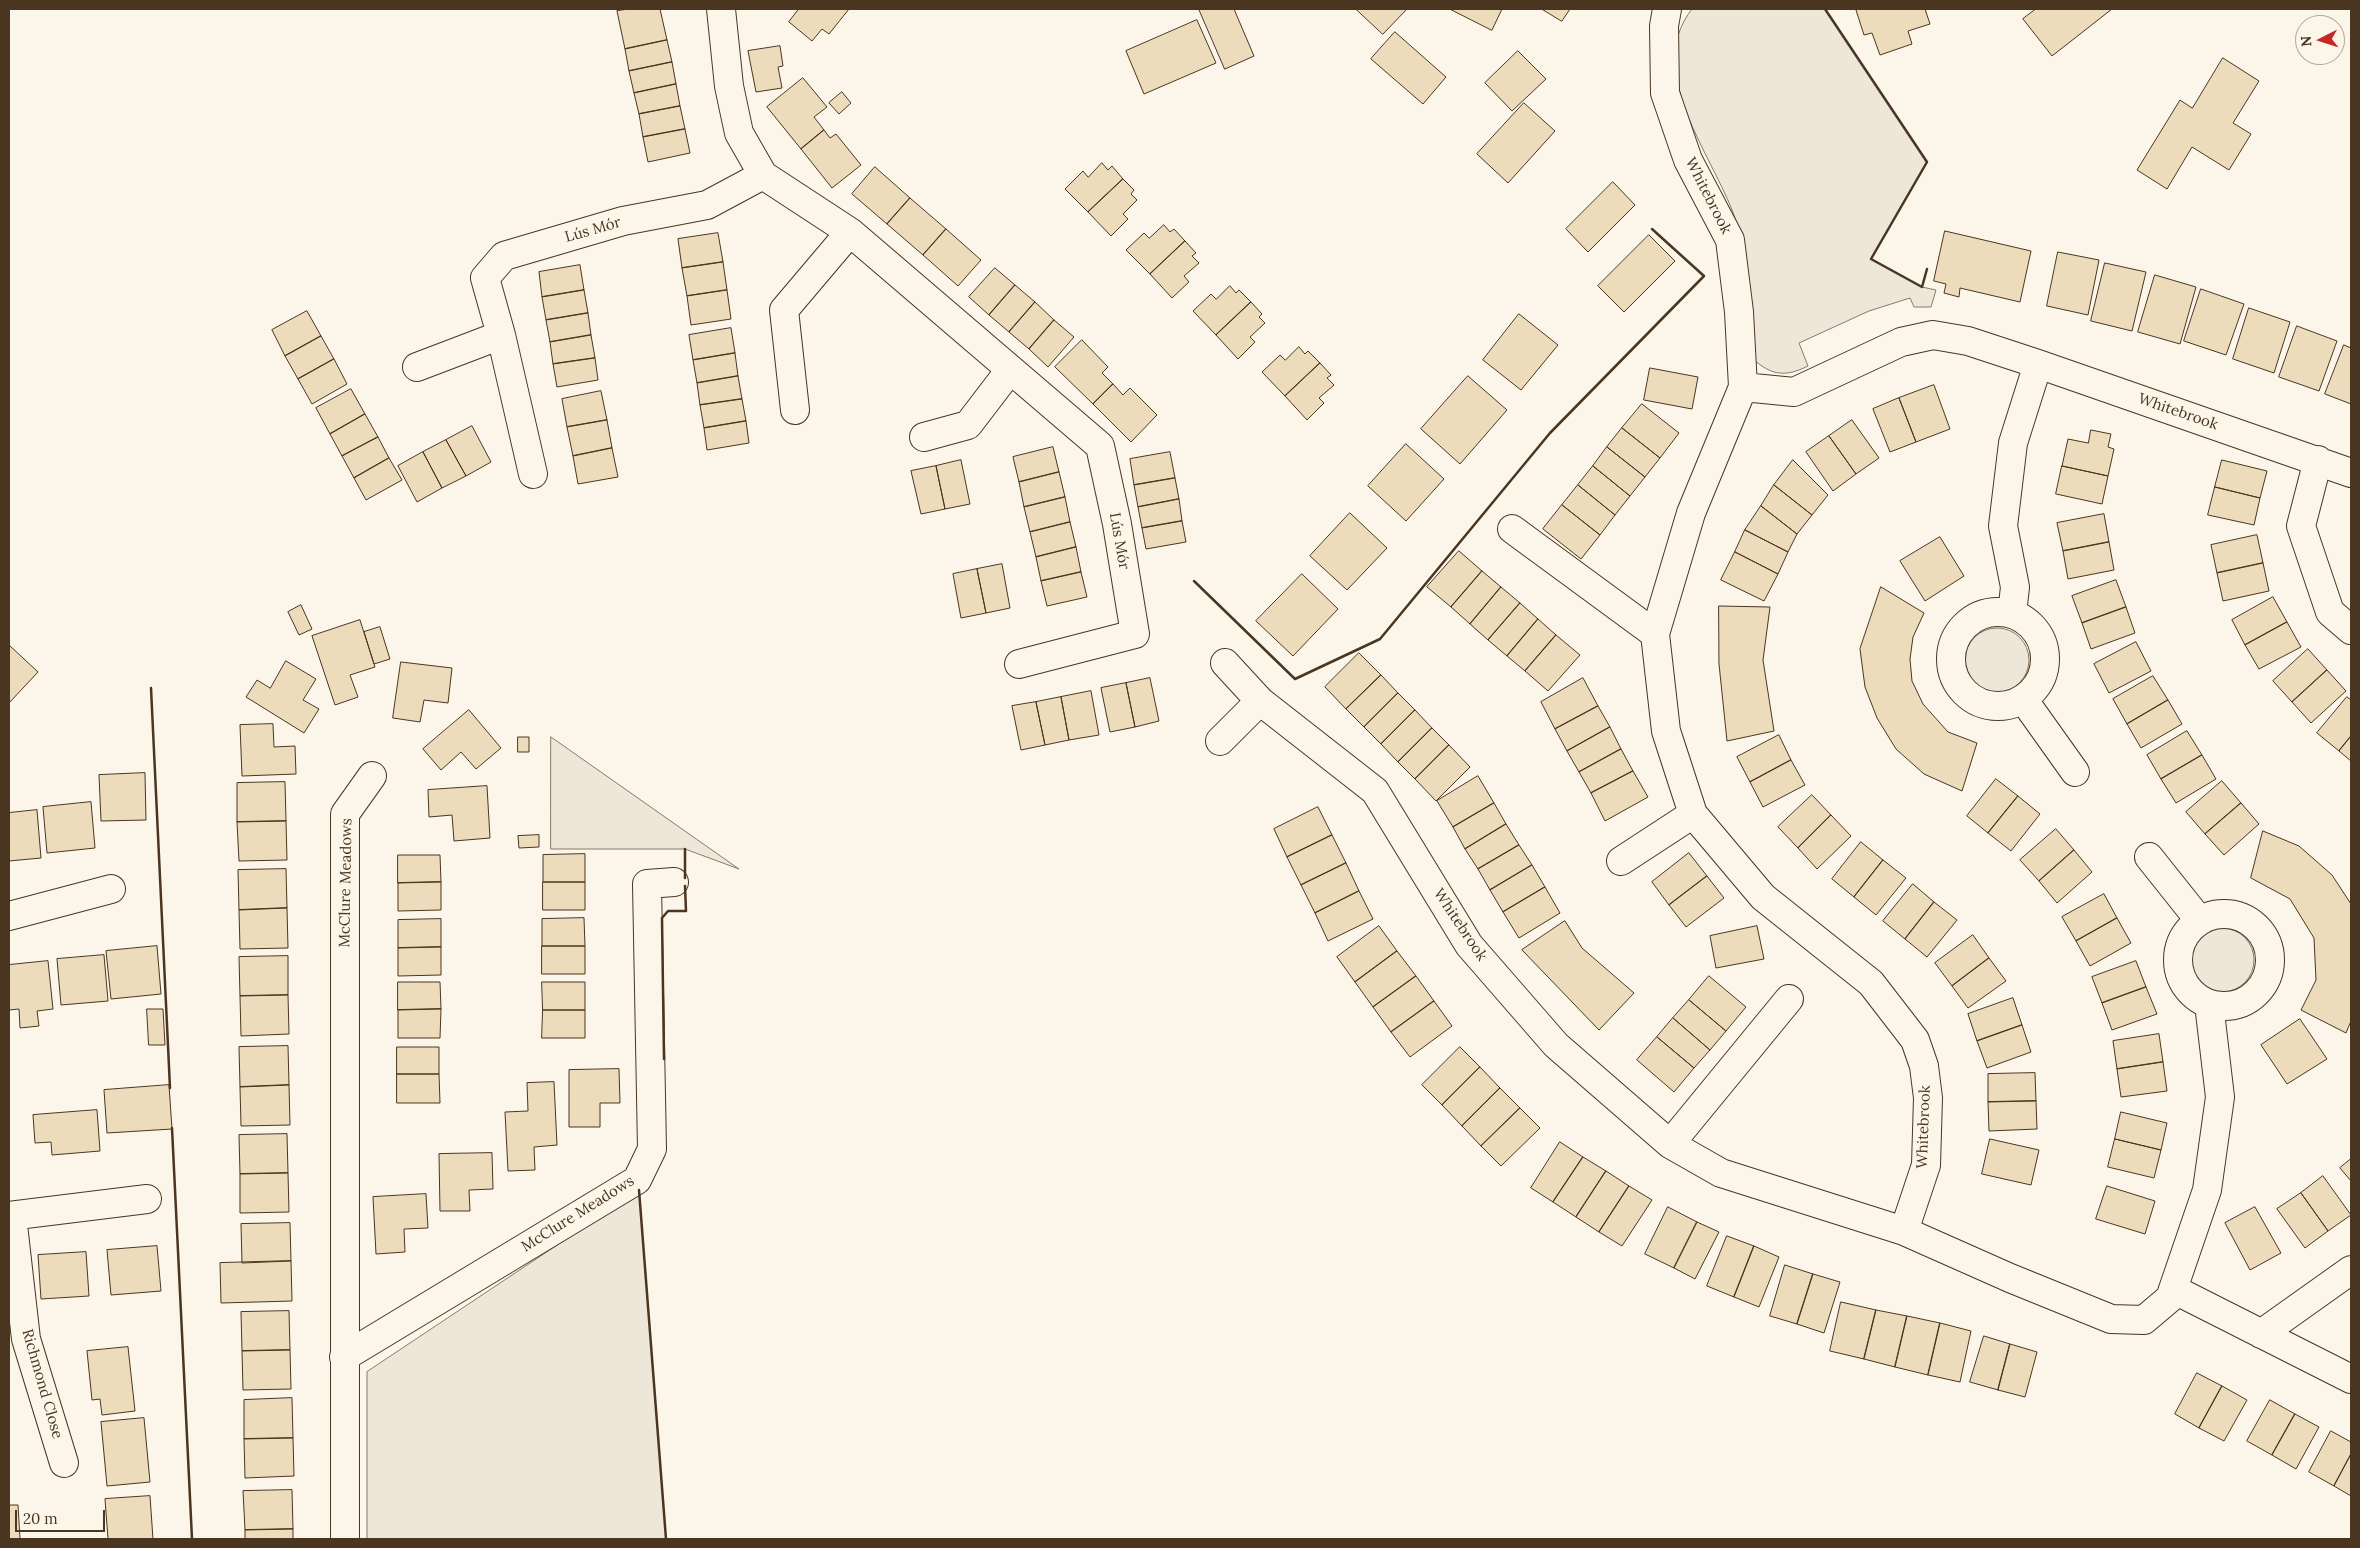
<!DOCTYPE html>
<meta charset="utf-8">
<style>
body{margin:0}
#map{position:relative;width:2360px;height:1548px;overflow:hidden;background:#fbf6e9;font-family:Lora,serif}
canvas{display:block}
.frame{position:absolute;inset:0;border:10px solid #4a3520;pointer-events:none}
.north{position:absolute;left:2295px;top:15px;width:50px;height:50px;box-sizing:border-box;background:#fbf6e9;border:1px solid #b4a999;border-radius:50%;rotate:265deg;font-size:14px;font-weight:700;line-height:20px;text-align:center;color:#4a3520}
.north::after{content:'';display:block;margin:auto;width:18px;height:22px;background:#c62828;clip-path:polygon(50% 0,100% 100%,50% 72%,0 100%)}
.scale{position:absolute;left:15px;top:1510px;width:90px;height:22px;box-sizing:border-box;border:2px solid #4a3520;border-top:0;padding-left:6px;font-size:15px;line-height:18px;white-space:nowrap;color:#4a3520;-webkit-text-stroke:4px #fbf6e9;paint-order:stroke}
</style>
<div id="map">
<canvas width="2360" height="1548"></canvas>
<div class="frame"></div>
<div class="north">N</div>
<div class="scale">20 m</div>
</div>
<script>
const ctx = document.querySelector('canvas').getContext('2d');
ctx.lineJoin = 'round';
function paint(path, color) { ctx.fillStyle = color; ctx.fill(path, 'evenodd'); }
function strokePath(path, color, width, dash) { ctx.strokeStyle = color; ctx.lineWidth = width; ctx.lineCap = dash ? 'butt' : 'round'; ctx.setLineDash(dash || []); ctx.stroke(path); }
function write(font, color, halo, rows, align = 'center') {
  ctx.font = font + ' Lora,serif'; ctx.lineWidth = 4; ctx.setLineDash([]); ctx.textBaseline = 'middle'; ctx.strokeStyle = halo; ctx.fillStyle = color; for (const [text, x, y, turn = 0] of rows) {
    ctx.save(); ctx.translate(x, y); ctx.rotate((+turn || 0) * Math.PI / 180); ctx.textAlign = isNaN(turn) ? turn : align; if (halo) ctx.strokeText(text, 0, 0); ctx.fillText(text, 0, 0); ctx.restore();
  }
}
const green = new Path2D(`
 M1692,9H1825L1927,162L1871,259L1922,287L1936,290L1931,307H1914L1910,298L1869,311L1799,343L1808,366C1786,377 1772,376 1753,359C1751,313 1750,269 1737,224C1718,161 1641,73 1692,9Z
 M1965 660a32 32 0 1 1 64 0a32 32 0 1 1-64 0Z
 M551,737L739,869L685,849H551Z
 M2190 960a32 32 0 1 1 64 0a32 32 0 1 1-64 0Z
 M639,1191L666,1539H367V1372Z`);
const building = new Path2D(`
 M629,9H660L667,40L625,49L617,11Z
 M799,9H849L829,34L822,29L812,41L789,22Z
 M1199,9H1234L1254,56L1225,69Z
 M1356,9H1407L1383,34Z
 M1450,9H1502L1492,30Z
 M1542,9H1570L1562,21Z
 M1861,9H1925L1930,24L1908,31L1912,44L1880,55L1872,33L1864,35L1856,10Z
 M2036,9H2112L2052,56L2023,19Z
 M1197,20L1216,63L1144,94L1126,51Z
 M1395,32L1446,77L1423,104L1371,59Z
 M667,40L672,62L629,71L625,49Z
 M780,46L783,66L778,67L782,88L756,92L748,51Z
 M1518,51L1546,79L1512,111L1485,83Z
 M2223,58L2259,81L2233,123L2251,134L2229,170L2192,147L2167,189L2137,170L2180,100L2192,108Z
 M672,62L676,84L634,93L629,71Z
 M803,78L827,107L814,117L824,130L801,149L767,107Z
 M676,84L680,106L639,114L634,93Z
 M842,92L851,103L839,114L829,103Z
 M1524,103L1555,131L1508,183L1477,154Z
 M680,106L685,129L643,137L639,114Z
 M685,129L690,153L648,162L643,137Z
 M824,130L830,138L836,134L861,165L832,188L801,149Z
 M1102,163L1108,170L1112,166L1123,179L1088,212L1065,189L1083,171L1088,177Z
 M875,167L910,198L887,224L852,194Z
 M1123,179L1134,190L1131,194L1137,200L1123,214L1128,219L1111,236L1088,212Z
 M1613,182L1635,205L1588,252L1566,229Z
 M910,198L946,229L923,255L887,224Z
 M1164,225L1170,232L1174,229L1185,241L1150,274L1126,250L1144,233L1149,238Z
 M946,229L981,260L958,286L923,255Z
 M1945,231L2031,251L2020,302L1960,288L1959,297L1944,293L1946,284L1934,281Z
 M718,233L723,262L682,268L678,239Z
 M1649,235L1675,261L1624,312L1598,286Z
 M1185,241L1196,253L1192,256L1199,263L1184,276L1189,282L1172,298L1150,274Z
 M2058,252L2099,260L2088,315L2047,306Z
 M723,262L727,290L687,296L682,268Z
 M2105,263L2146,272L2132,331L2091,321Z
 M580,265L584,290L542,297L539,272Z
 M995,268L1015,285L989,315L969,297Z
 M2155,275L2196,287L2180,344L2138,332Z
 M1015,285L1035,302L1009,332L989,315Z
 M1230,286L1236,293L1239,290L1251,302L1216,335L1193,311L1211,294L1216,299Z
 M2201,289L2244,304L2226,355L2184,341Z
 M584,290L588,313L546,320L542,297Z
 M727,290L731,319L691,325L687,296Z
 M1035,302L1054,320L1029,349L1009,332Z
 M1251,302L1262,314L1259,317L1265,323L1250,337L1255,342L1238,359L1216,335Z
 M2249,308L2290,322L2274,373L2233,359Z
 M307,311L321,336L285,356L272,330Z
 M588,313L591,335L550,342L546,320Z
 M1519,314L1558,345L1521,390L1483,360Z
 M1054,320L1074,337L1048,367L1029,349Z
 M2297,326L2337,341L2319,391L2279,377Z
 M731,328L735,353L693,360L689,335Z
 M591,335L595,358L553,364L550,342Z
 M321,336L334,359L298,379L285,356Z
 M1082,340L1108,367L1102,373L1113,384L1093,404L1055,367Z
 M2344,345L2351,348V404L2325,394Z
 M1299,347L1305,354L1308,351L1320,363L1285,396L1262,372L1280,355L1285,360Z
 M735,353L738,376L697,383L693,360Z
 M595,358L598,380L557,387L553,364Z
 M334,359L347,384L312,404L298,379Z
 M1320,363L1331,375L1327,378L1334,385L1319,398L1324,403L1307,420L1285,396Z
 M1650,368L1698,377L1692,409L1644,400Z
 M738,376L742,399L700,405L697,383Z
 M1468,376L1507,410L1460,464L1421,429Z
 M1113,384L1123,395L1130,388L1157,415L1131,442L1093,404Z
 M1934,385L1950,429L1916,442L1899,398Z
 M351,389L365,414L330,434L316,408Z
 M601,391L607,420L567,427L562,399Z
 M1899,398L1916,442L1890,452L1873,409Z
 M742,399L746,421L704,428L700,405Z
 M1642,404L1679,433L1660,458L1622,428Z
 M365,414L378,437L342,456L330,434Z
 M607,420L612,448L573,456L567,427Z
 M1852,420L1879,458L1856,474L1829,436Z
 M746,421L749,443L707,450L704,428Z
 M472,426L491,462L466,476L446,440Z
 M1622,428L1660,458L1645,477L1607,447Z
 M2091,430L2111,434L2108,447L2114,449L2108,476L2062,466L2068,439L2088,443Z
 M1829,436L1856,474L1833,491L1806,452Z
 M378,437L389,458L354,478L342,456Z
 M446,440L466,476L442,488L423,452Z
 M1406,444L1444,479L1406,521L1368,486Z
 M1053,447L1059,472L1019,482L1013,457Z
 M1607,447L1645,477L1630,496L1593,466Z
 M612,448L618,477L578,484L573,456Z
 M423,452L442,488L417,502L398,466Z
 M1170,452L1175,478L1134,485L1130,459Z
 M389,458L402,480L366,500L354,478Z
 M961,460L970,504L945,509L936,466Z
 M1793,460L1828,495L1812,515L1774,485Z
 M2222,460L2267,471L2260,498L2215,487Z
 M936,466L945,509L921,514L911,471Z
 M1593,466L1630,496L1615,515L1578,485Z
 M2062,466L2108,476L2102,504L2056,494Z
 M1059,472L1065,497L1024,507L1019,482Z
 M1175,478L1179,499L1138,507L1134,485Z
 M1578,485L1615,515L1600,535L1562,505Z
 M1774,485L1812,515L1797,534L1761,506Z
 M2215,487L2260,498L2254,525L2208,515Z
 M1065,497L1070,522L1030,532L1024,507Z
 M1179,499L1182,521L1142,528L1138,507Z
 M1562,505L1600,535L1581,559L1543,529Z
 M1761,506L1797,534L1788,552L1745,530Z
 M1350,513L1387,548L1347,590L1310,556Z
 M2104,514L2109,542L2063,551L2057,523Z
 M1182,521L1186,542L1146,549L1142,528Z
 M1070,522L1076,547L1036,557L1030,532Z
 M1745,530L1788,552L1778,574L1735,552Z
 M2257,535L2263,563L2217,573L2211,545Z
 M1940,537L1964,576L1925,601L1900,561Z
 M2109,542L2114,570L2068,579L2063,551Z
 M1076,547L1081,572L1041,581L1036,557Z
 M1459,551L1482,571L1451,607L1427,587Z
 M1735,552L1778,574L1764,601L1721,580Z
 M2263,563L2269,591L2223,601L2217,573Z
 M1002,564L1010,608L986,613L977,569Z
 M977,569L986,613L961,618L953,574Z
 M1482,571L1501,587L1470,624L1451,607Z
 M1081,572L1087,597L1047,606L1041,581Z
 M1302,574L1338,609L1293,656L1256,621Z
 M2116,580L2126,607L2082,623L2072,596Z
 M1501,587L1520,603L1488,640L1470,624Z
 M1881,587L1924,613L1913,637L1910,659L1912,681L1923,704L1948,732L1977,743L1962,791L1924,774L1896,749L1877,718L1865,687L1860,649Z
 M2273,597L2287,622L2245,645L2232,620Z
 M1520,603L1538,619L1507,656L1488,640Z
 M301,605L312,629L299,635L288,612Z
 M1719,606L1770,607L1763,660L1774,731L1727,741L1719,664Z
 M2126,607L2135,633L2091,649L2082,623Z
 M1538,619L1556,635L1525,671L1507,656Z
 M360,620L375,667L350,675L358,697L335,705L312,636Z
 M2287,622L2301,647L2259,669L2245,645Z
 M380,627L390,659L374,664L364,632Z
 M1556,635L1580,655L1548,691L1525,671Z
 M2136,642L2151,671L2109,693L2094,664Z
 M9,645L38,672L9,703Z
 M2308,649L2327,670L2292,702L2273,681Z
 M1359,653L1381,675L1346,709L1325,687Z
 M286,661L316,679L303,700L319,709L304,733L246,697L257,680L270,688Z
 M401,662L452,668L448,703L424,700L420,722L393,718Z
 M2327,670L2346,691L2311,723L2292,702Z
 M1381,675L1398,693L1364,727L1346,709Z
 M2153,676L2168,700L2127,724L2113,699Z
 M1150,678L1159,721L1135,727L1126,683Z
 M1583,678L1598,706L1555,729L1541,702Z
 M1126,683L1135,727L1110,732L1101,688Z
 M1091,691L1099,735L1069,740L1061,697Z
 M1398,693L1415,710L1381,744L1364,727Z
 M1061,697L1069,740L1045,745L1036,702Z
 M2347,697L2351,700V736L2339,751L2317,733Z
 M2168,700L2182,724L2141,748L2127,724Z
 M1036,702L1045,745L1021,750L1012,706Z
 M1598,706L1610,727L1567,751L1555,729Z
 M469,710L501,748L476,769L461,752L441,770L423,749Z
 M1415,710L1432,728L1398,762L1381,744Z
 M273,724L274,747L295,746L296,774L242,776L240,725Z
 M1610,727L1621,749L1579,772L1567,751Z
 M1432,728L1449,745L1415,779L1398,762Z
 M2187,731L2202,755L2161,779L2147,755Z
 M1779,735L1791,760L1750,782L1737,757Z
 M2351,736V761L2339,751Z
 M518,737H529V752H518Z
 M1449,745L1470,767L1436,801L1415,779Z
 M1621,749L1633,771L1591,793L1579,772Z
 M2202,755L2216,779L2176,803L2161,779Z
 M1791,760L1805,785L1763,807L1750,782Z
 M1633,771L1648,797L1605,821L1591,793Z
 M145,773L146,820L101,821L99,775Z
 M1478,776L1494,803L1453,827L1437,801Z
 M1996,779L2018,796L1988,833L1967,816Z
 M2222,781L2241,803L2205,834L2186,812Z
 M285,782L286,821L237,822V783Z
 M487,786L490,838L454,841L452,815L429,817L428,790Z
 M1812,795L1831,815L1798,848L1778,827Z
 M2018,796L2040,814L2011,851L1988,833Z
 M91,802L95,848L47,853L43,807Z
 M1494,803L1506,824L1465,849L1453,827Z
 M2241,803L2259,824L2224,855L2205,834Z
 M1318,807L1332,835L1287,857L1274,829Z
 M37,810L41,858L9,861V813Z
 M1831,815L1851,836L1817,869L1798,848Z
 M286,821L287,860L239,861L237,822Z
 M1506,824L1519,845L1478,869L1465,849Z
 M2056,829L2074,850L2039,881L2020,860Z
 M2263,831L2299,846L2332,875L2351,904V1021L2346,1033L2301,1010L2316,980L2314,938L2290,899L2251,878Z
 M539,835V847L519,848L518,836Z
 M1332,835L1346,863L1301,885L1287,857Z
 M1861,842L1883,860L1854,897L1832,879Z
 M1519,845L1532,865L1490,890L1478,869Z
 M2074,850L2092,872L2057,903L2039,881Z
 M1689,853L1707,876L1669,905L1652,882Z
 M585,854V882H543V855Z
 M398,855H440L441,882L398,883Z
 M1883,860L1906,878L1876,915L1854,897Z
 M1346,863L1359,891L1315,913L1301,885Z
 M1532,865L1545,887L1503,912L1490,890Z
 M286,869L287,908L239,910L238,870Z
 M1707,876L1724,898L1686,927L1669,905Z
 M441,882V910L398,911V883Z
 M543,882H585V910H543Z
 M1913,884L1934,902L1905,939L1883,921Z
 M1545,887L1560,913L1519,938L1503,912Z
 M1359,891L1373,919L1328,941L1315,913Z
 M2104,894L2117,918L2076,941L2062,917Z
 M1934,902L1957,920L1927,957L1905,939Z
 M287,908L288,948L240,949L239,910Z
 M584,918L585,946H542V919Z
 M2117,918L2131,943L2090,966L2076,941Z
 M441,919V947L398,948V920Z
 M1565,921L1582,948L1634,993L1599,1030L1522,950Z
 M1379,926L1397,951L1355,982L1337,957Z
 M1757,926L1764,959L1716,968L1710,936Z
 M1973,935L1989,958L1952,986L1935,963Z
 M157,946L161,994L111,999L106,951Z
 M542,946H585V974H542Z
 M441,947V975L398,976V948Z
 M1397,951L1416,976L1373,1007L1355,982Z
 M104,955L108,1001L61,1005L57,959Z
 M288,956V995L240,996L239,957Z
 M1989,958L2006,981L1968,1008L1952,986Z
 M48,961L53,1009L37,1011L39,1026L20,1028L19,1009L9,1010V965Z
 M2136,961L2146,987L2102,1003L2092,977Z
 M1416,976L1434,1001L1391,1032L1373,1007Z
 M1709,976L1746,1007L1726,1031L1689,1000Z
 M398,982H440L441,1009L398,1010Z
 M542,982H585V1010H543Z
 M2146,987L2157,1014L2112,1030L2102,1003Z
 M288,995L289,1034L241,1036L240,996Z
 M2013,998L2022,1025L1977,1041L1968,1014Z
 M1689,1000L1726,1031L1710,1050L1673,1018Z
 M1434,1001L1452,1026L1410,1057L1391,1032Z
 M147,1009H163L165,1045H149Z
 M441,1009L440,1038H398V1010Z
 M543,1010H585V1038H542Z
 M1673,1018L1710,1050L1694,1068L1657,1037Z
 M2300,1019L2327,1059L2287,1084L2261,1045Z
 M2022,1025L2031,1052L1987,1068L1977,1041Z
 M2159,1034L2163,1062L2117,1069L2113,1041Z
 M1657,1037L1694,1068L1674,1092L1637,1060Z
 M288,1046L289,1085L240,1087L239,1047Z
 M397,1047H439V1074H397Z
 M1460,1047L1480,1067L1442,1105L1422,1085Z
 M2163,1062L2167,1091L2121,1097L2117,1069Z
 M1480,1067L1500,1088L1462,1126L1442,1105Z
 M619,1069L620,1103H600V1127H569V1070Z
 M2035,1073L2036,1101L1988,1102V1074Z
 M397,1074H439L440,1103H397Z
 M554,1082L557,1145L534,1147L535,1170L508,1171L505,1112L528,1111L527,1083Z
 M169,1085L172,1129L107,1133L104,1090Z
 M289,1085L290,1125L241,1126L240,1087Z
 M1500,1088L1520,1108L1481,1146L1462,1126Z
 M2036,1101L2037,1129L1989,1131L1988,1102Z
 M1520,1108L1540,1128L1501,1166L1481,1146Z
 M97,1110L100,1151L52,1155L51,1142L35,1143L33,1115Z
 M2121,1112L2167,1123L2161,1150L2115,1139Z
 M287,1134L288,1173L240,1174L239,1135Z
 M1990,1139L2039,1150L2031,1185L1982,1174Z
 M2115,1139L2161,1150L2154,1178L2108,1167Z
 M1560,1142L1583,1157L1553,1202L1531,1188Z
 M492,1153L493,1189L469,1190L470,1211H440L439,1154Z
 M1583,1157L1606,1171L1576,1217L1553,1202Z
 M2351,1159V1181L2340,1168Z
 M1606,1171L1629,1186L1599,1232L1576,1217Z
 M288,1173L289,1212L240,1213V1174Z
 M2323,1176L2351,1215L2328,1231L2301,1193Z
 M1629,1186L1652,1200L1622,1246L1599,1232Z
 M2107,1186L2155,1201L2145,1234L2096,1219Z
 M2301,1193L2328,1231L2305,1248L2277,1209Z
 M426,1194L428,1228L404,1229L405,1252L376,1254L373,1197Z
 M1668,1207L1697,1222L1674,1268L1645,1254Z
 M2255,1207L2281,1253L2250,1270L2225,1223Z
 M1697,1222L1719,1232L1695,1279L1674,1268Z
 M290,1223L291,1261L242,1263L241,1224Z
 M1727,1236L1754,1246L1734,1297L1707,1286Z
 M157,1246L161,1291L111,1295L107,1250Z
 M1754,1246L1779,1257L1759,1307L1734,1297Z
 M86,1252L89,1296L41,1299L38,1255Z
 M291,1261L292,1301L221,1303L220,1263Z
 M1785,1265L1813,1274L1797,1324L1770,1316Z
 M1813,1274L1840,1282L1824,1333L1797,1324Z
 M1841,1302L1876,1310L1864,1359L1830,1351Z
 M1876,1310L1907,1316L1895,1367L1864,1359Z
 M289,1311L290,1350L242,1351L241,1312Z
 M1907,1316L1940,1323L1928,1375L1895,1367Z
 M1940,1323L1971,1331L1960,1382L1928,1375Z
 M1984,1336L2010,1344L1998,1390L1970,1382Z
 M2010,1344L2037,1352L2025,1397L1998,1390Z
 M128,1347L135,1411L102,1415L100,1399L92,1400L87,1351Z
 M290,1350L291,1389L243,1390L242,1351Z
 M2197,1373L2222,1386L2199,1428L2175,1414Z
 M2222,1386L2247,1400L2224,1441L2199,1428Z
 M292,1398L293,1438L244,1439V1400Z
 M2270,1400L2295,1414L2272,1455L2247,1441Z
 M2295,1414L2319,1427L2296,1469L2272,1455Z
 M144,1418L150,1482L107,1486L101,1422Z
 M2331,1431L2351,1442V1454L2334,1486L2309,1472Z
 M293,1438L294,1476L245,1478L244,1439Z
 M2351,1454V1496L2334,1486Z
 M292,1490L293,1529L245,1530L243,1491Z
 M150,1496L153,1539H108L105,1499Z
 M9,1505H18L20,1539H9Z
 M293,1529V1539H245V1530Z`);
const street = new Path2D(`
 M721,9L729,86L739,133L763,175L850,232L1100,446L1117,524L1135,634L1019,664
 M1667,9L1664,26L1665,93L1688,160L1730,240L1739,312L1743,387L1794,392L1901,342L1933,335L1968,341L2038,364L2351,473
 M417,367L501,335
 M795,410L784,310L850,232
 M924,437L968,425L1010,370
 M2318,460L2301,526L2330,612L2351,630
 M533,474L501,335L485,278L504,256L623,221L707,205L763,175
 M1512,529L1655,634
 M1951 659a47 47 0 1 1 94 0a47 47 0 1 1-94 0Z
 M2012,614L2015,587L2003,526L2013,443L2038,364
 M1225,663L1260,701
 M2023,699L2075,772
 M1220,741L1260,701L1375,791L1469,945L1556,1045L1670,1144L1721,1173L1904,1231L1926,1165L1928,1098L1924,1066L1915,1040L1871,983L1763,897L1693,814L1666,731L1655,634L1691,513L1743,387
 M2149,857L2200,921
 M1621,861L1693,814
 M2178 960a46 46 0 1 1 92 0a46 46 0 1 1-92 0Z
 M9,916L111,889
 M1670,1144L1789,999
 M9,1216L147,1199
 M12,1216L26,1339L64,1463
 M1904,1231L2010,1278L2111,1319L2144,1320L2170,1298L2207,1190L2220,1097L2209,1004
 M2173,1289L2351,1379
 M2261,1334L2351,1270
 M344,1357L637,1180L652,1149L647,884L674,882
 M345,1539V814L372,776`);
const wall = new Path2D(`
 M1825,9L1927,162L1871,259L1922,287L1927,269
 M1194,581L1295,679L1380,639L1550,433L1704,276L1652,229
 M151,688L170,1088
 M685,849V878
 M664,1059L662,918L668,911H686L685,886
 M172,1128L192,1539
 M639,1190L666,1539`);
const streetNames = [
 ["Whitebrook",1708,196,63],
 ["Lús Mór",593,230,-16],
 ["Whitebrook",2178,412,19],
 ["Lús Mór",1119,541,80],
 ["McClure Meadows",346,883,-89],
 ["Whitebrook",1460,925,56],
 ["Whitebrook",1924,1127,-88],
 ["McClure Meadows",578,1214,-32],
 ["Richmond Close",42,1384,74]
];
paint(green, '#ede6d9');
strokePath(green, '#887966', 1);
paint(building, '#ecdcbc');
strokePath(building, '#4a3520', 1);
strokePath(street, '#4a3520', 30);
strokePath(street, '#fbf6e9', 28);
strokePath(wall, '#4a3520', 2.5);
write('15px', '#4a3520', '#fbf6e9', streetNames);
</script>
